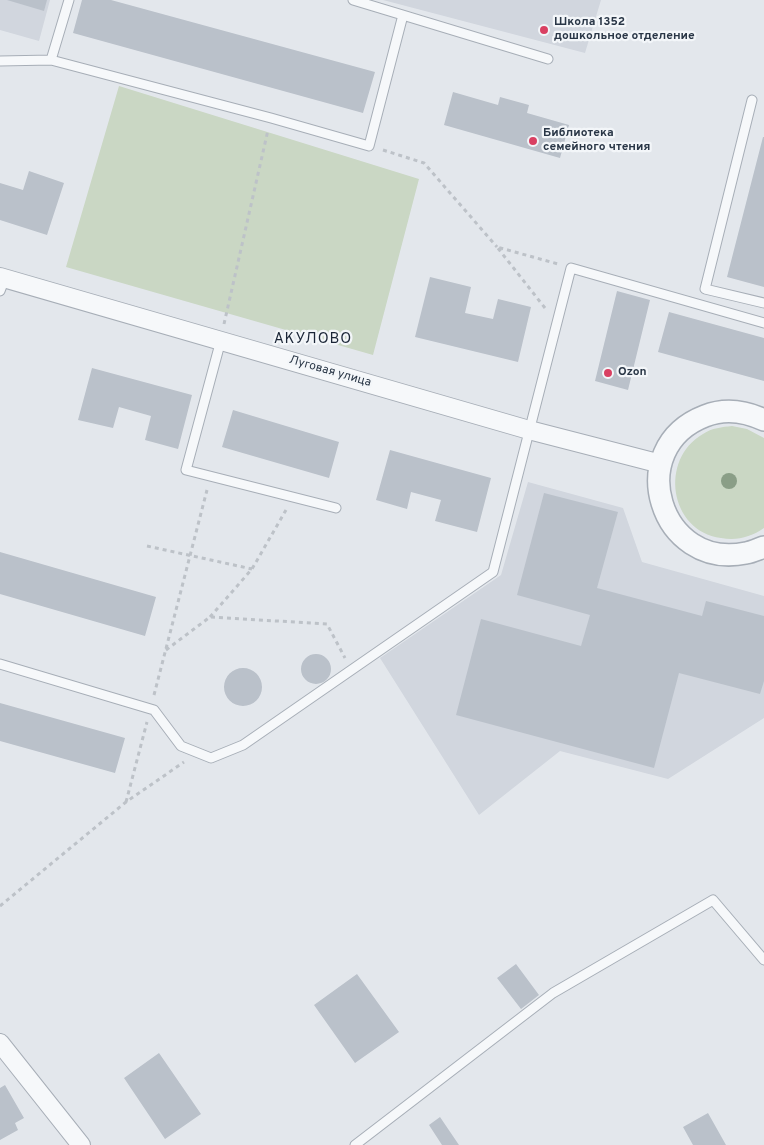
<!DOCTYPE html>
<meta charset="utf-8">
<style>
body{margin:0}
canvas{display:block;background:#e3e7ec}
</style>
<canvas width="764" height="1145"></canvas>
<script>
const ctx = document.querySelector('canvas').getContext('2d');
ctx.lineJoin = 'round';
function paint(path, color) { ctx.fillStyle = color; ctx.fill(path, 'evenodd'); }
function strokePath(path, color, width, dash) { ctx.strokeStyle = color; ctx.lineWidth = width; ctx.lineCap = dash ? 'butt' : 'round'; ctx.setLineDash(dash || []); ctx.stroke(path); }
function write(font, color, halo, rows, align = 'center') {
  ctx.font = font + ' Overpass,sans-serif'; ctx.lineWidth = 4.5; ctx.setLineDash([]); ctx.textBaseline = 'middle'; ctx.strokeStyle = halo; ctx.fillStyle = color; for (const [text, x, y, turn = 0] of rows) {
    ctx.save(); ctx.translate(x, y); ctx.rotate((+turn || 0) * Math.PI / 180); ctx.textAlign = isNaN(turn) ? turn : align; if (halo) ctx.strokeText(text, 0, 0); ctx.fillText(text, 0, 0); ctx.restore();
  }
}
const built = new Path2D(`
 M0,0H50L39,41L0,30Z
 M383,0H601L585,53Z
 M528,482L623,508L642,562L764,596V718L668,779L560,751L479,815L380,658L501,575Z`);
const green = new Path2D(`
 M119,86L419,179L373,355L66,267Z
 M732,426L747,429L764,438V528C751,537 737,541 721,538C669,531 659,459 703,434C712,428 722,427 732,426Z`);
const building = new Path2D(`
 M7,0H47L44,11Z
 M82,0H111L375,72L363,113L73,33Z
 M453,92L498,105L500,97L529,105L527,113L569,125L560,158L444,125Z
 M763,137H764V287L727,277Z
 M29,171L64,183L47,235L0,220V183L23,190Z
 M430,277L471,287L465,313L493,319L498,299L531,307L518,362L415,337Z
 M617,291L650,300L628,390L595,381Z
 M669,312L764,338V381L658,352Z
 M92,368L192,395L178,449L145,440L151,416L119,407L113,428L78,420Z
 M233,410L339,442L329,478L222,447Z
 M390,450L491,478L477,532L435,521L441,500L411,492L407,509L376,500Z
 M544,493L618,512L597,588L702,616L706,601L764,616V681L760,694L679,673L654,768L456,715L481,619L581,646L590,615L517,595Z
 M0,552L156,597L145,636L0,594Z
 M301 669a15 15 0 1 1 30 0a15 15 0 1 1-30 0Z
 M224 687a19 19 0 1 1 38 0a19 19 0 1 1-38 0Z
 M0,703L125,738L115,773L0,741Z
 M516,964L539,995L521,1009L497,978Z
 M357,974L399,1032L355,1063L314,1005Z
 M159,1053L201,1114L165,1139L124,1078Z
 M5,1085L24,1118L15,1123L18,1130L0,1140V1088Z
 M708,1113L726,1145H693L683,1127Z
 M440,1117L459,1145H442L429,1125Z`);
const path = new Path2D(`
 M383,150L424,163L497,247
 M545,308L497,247L558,264
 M224,324L268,130
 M147,546L252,569
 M210,617L252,569L286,510
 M166,650L210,617L327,624L345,658
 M154,695L207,490
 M126,802L147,722
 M0,906L126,802L184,762`);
const service = new Path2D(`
 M69,0L51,60L271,118L369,146L403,15
 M353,0L548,59
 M0,61L51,60
 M752,100L705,289L764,303
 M0,291L5,278
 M221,340L186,470L336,508
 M0,664L154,710L181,746L211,758L243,745L493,572L571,268L764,323
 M355,1145L553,993L713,900L764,960`);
const minor = new Path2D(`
 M0,277L529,430L661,464
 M0,1043L81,1145`);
const tertiary = new Path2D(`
 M764,420C745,411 725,408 705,416C622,448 660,571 746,553C752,552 758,549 764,547`);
const trees = [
 [729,481]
];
const markers = [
 [544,30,5,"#d94062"],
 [533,141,5,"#d94062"],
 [608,373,5,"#d94062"]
];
const poiNames = [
 ["Школа 1352",554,23],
 ["дошкольное отделение",554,37],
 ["Библиотека",543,134],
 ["семейного чтения",543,148],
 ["Ozon",618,373]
];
const streetNames = [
 ["Луговая улица",330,372,16]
];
const quarterNames = [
 ["АКУЛОВО",313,340]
];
paint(built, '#d1d6de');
paint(green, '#cad7c4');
paint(building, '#bac1ca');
strokePath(service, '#a7aeb7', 11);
strokePath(minor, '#a7aeb7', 20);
strokePath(tertiary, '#a7aeb7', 24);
strokePath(path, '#bdc2c8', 3, [4, 4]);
strokePath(service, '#f6f8fa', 9);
strokePath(minor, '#f6f8fa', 18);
strokePath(tertiary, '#f6f8fa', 21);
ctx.fillStyle = '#8a9e87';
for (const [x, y] of trees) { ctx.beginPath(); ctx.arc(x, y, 8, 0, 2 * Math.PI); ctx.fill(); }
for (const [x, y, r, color] of markers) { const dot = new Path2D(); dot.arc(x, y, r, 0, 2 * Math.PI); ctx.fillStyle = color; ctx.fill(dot); strokePath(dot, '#f3f6f9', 2); }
write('bold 12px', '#293646', '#f3f6f9', poiNames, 'left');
write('12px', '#293646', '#f3f6f9', streetNames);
ctx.letterSpacing = '1px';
write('15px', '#1b2637', '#f3f6f9', quarterNames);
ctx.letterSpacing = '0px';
</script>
